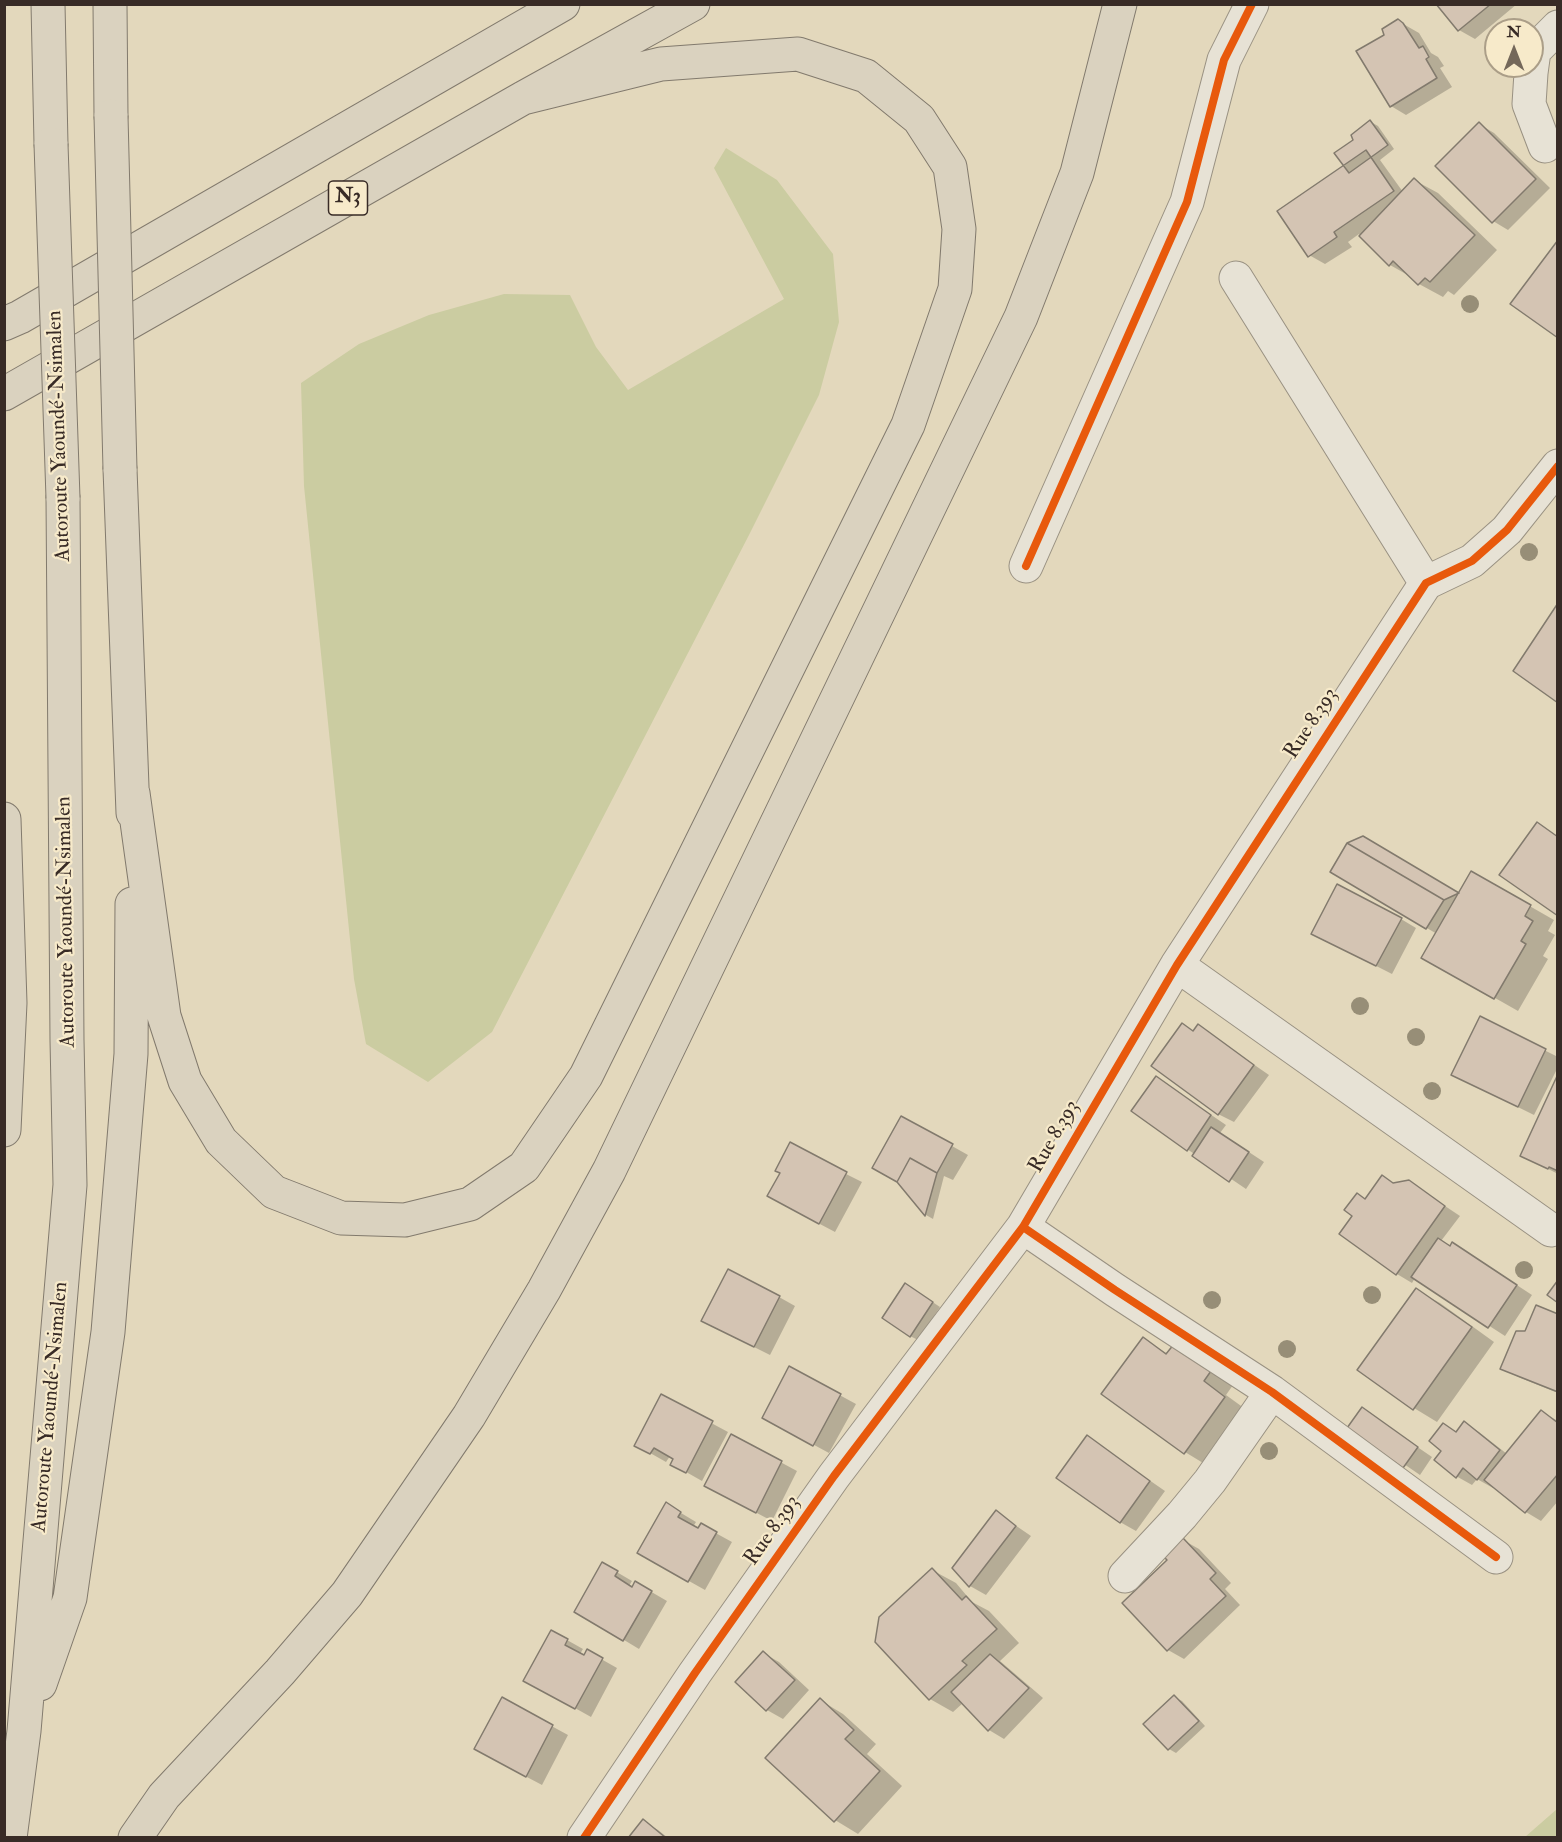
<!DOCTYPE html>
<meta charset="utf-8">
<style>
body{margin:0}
#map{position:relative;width:1562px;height:1842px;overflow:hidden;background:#e3d8bc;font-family:"IM FELL Double Pica",serif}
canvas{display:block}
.frame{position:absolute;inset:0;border:6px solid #382b26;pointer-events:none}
.north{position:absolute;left:1484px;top:18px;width:60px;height:60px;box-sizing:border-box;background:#f7eaca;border:2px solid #ab9e88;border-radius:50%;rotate:0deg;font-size:16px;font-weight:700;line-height:24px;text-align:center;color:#382b26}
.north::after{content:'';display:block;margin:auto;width:21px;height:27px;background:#74685a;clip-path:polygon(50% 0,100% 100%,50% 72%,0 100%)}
</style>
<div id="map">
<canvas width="1562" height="1842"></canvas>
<div class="frame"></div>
<div class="north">N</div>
</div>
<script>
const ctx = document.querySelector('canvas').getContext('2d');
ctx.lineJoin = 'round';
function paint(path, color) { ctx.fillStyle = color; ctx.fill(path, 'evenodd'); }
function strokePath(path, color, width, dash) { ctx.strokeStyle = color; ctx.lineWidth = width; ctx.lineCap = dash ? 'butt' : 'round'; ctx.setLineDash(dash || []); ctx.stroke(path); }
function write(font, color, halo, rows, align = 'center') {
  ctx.font = font + ' "IM FELL Double Pica",serif'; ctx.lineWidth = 4.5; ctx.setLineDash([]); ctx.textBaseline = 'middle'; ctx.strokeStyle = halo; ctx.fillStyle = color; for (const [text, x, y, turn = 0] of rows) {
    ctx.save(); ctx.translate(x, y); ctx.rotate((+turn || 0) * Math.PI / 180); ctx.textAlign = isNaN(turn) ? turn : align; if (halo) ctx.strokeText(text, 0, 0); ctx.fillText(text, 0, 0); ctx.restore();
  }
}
const green = new Path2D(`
 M726,148L777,180L833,254L839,322L819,395L749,535L492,1032L428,1082L366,1044L354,979L304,486L301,383L359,344L429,315L504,294L570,295L596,347L628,390L784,299L714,168Z
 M1557,1809V1837H1525Z`);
const shadow = new Path2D(`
 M1438,4H1517L1475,39L1459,30Z
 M1398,21L1419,33L1431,53L1438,57L1444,66L1440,68L1452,87L1406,115L1391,106L1385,35Z
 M1371,122L1378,126L1394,149L1380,160L1403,192L1414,180L1438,193L1497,250L1454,295L1448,291L1443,297L1419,284L1413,278L1390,265L1359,234L1348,242L1352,247L1325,264L1309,255L1355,140Z
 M1479,124L1494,133L1550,188L1508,230L1493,221Z
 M1363,838L1459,895L1472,873L1554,920L1548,931L1555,935L1543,956L1548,959L1518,1011L1423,957L1437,934L1332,872Z
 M1401,919L1416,928L1392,974L1329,942Z
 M1480,1018L1558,1057V1067L1534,1115L1453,1075Z
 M1198,1026L1269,1075L1234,1122L1218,1114L1194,1032Z
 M1558,1077V1174L1521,1155Z
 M1157,1078L1226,1125L1220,1133L1264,1162L1246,1189L1187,1149Z
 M902,1118L968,1155L953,1180L944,1176L933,1219L926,1215L899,1182Z
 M846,1174L862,1182L835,1232L784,1205Z
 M1409,1182L1460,1216L1441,1241L1468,1253L1532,1295L1505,1336L1415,1278L1412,1283L1397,1274L1366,1200L1395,1184Z
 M913,1289L940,1307L918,1340L910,1336Z
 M1416,1290L1440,1303L1494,1342L1437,1422L1414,1408Z
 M779,1297L795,1306L770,1355L718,1329Z
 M1558,1316V1393L1518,1377L1502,1368L1526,1333Z
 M1143,1339L1168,1354L1174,1346L1233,1385L1226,1395L1248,1411L1208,1466L1185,1452Z
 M790,1368L856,1404L829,1453L779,1426Z
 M661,1396L728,1432L702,1481L672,1464L675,1458L670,1456L666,1462L636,1445Z
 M1362,1409L1432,1457L1420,1475L1350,1427Z
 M1542,1412L1558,1421V1501L1541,1521L1526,1512L1494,1486L1493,1488L1477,1479L1472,1485L1456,1476L1443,1450L1444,1425L1457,1432L1464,1423L1479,1432L1507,1454Z
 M732,1436L797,1471L772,1521L721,1494Z
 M1087,1437L1165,1491L1136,1531L1120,1522Z
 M666,1504L696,1522L693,1527L698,1530L701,1525L732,1542L705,1590L639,1553Z
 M996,1512L1031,1536L986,1595L970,1586L954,1568Z
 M1183,1540L1199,1549L1231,1583L1225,1589L1240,1605L1184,1659L1168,1650L1170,1560Z
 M603,1564L632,1581L629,1586L633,1588L636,1583L667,1601L639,1649L576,1611Z
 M932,1570L956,1583L972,1602L989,1611L1019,1643L1000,1661L1043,1698L1004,1739L989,1730L963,1703L953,1712L930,1699Z
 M567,1640L583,1649L580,1654L584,1657L587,1651L617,1668L591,1717L541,1689Z
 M763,1653L779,1662L809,1690L783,1719L767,1710Z
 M1174,1697L1182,1701L1205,1726L1176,1753L1169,1749L1145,1724Z
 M502,1699L568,1735L542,1785L491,1758Z
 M820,1700L843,1714L876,1744L867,1754L902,1786L858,1834L835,1820Z
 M643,1821L658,1830L668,1838H630Z`);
const building = new Path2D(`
 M1436,4H1491L1458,31Z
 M1398,19L1403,23L1419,48L1423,46L1429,57L1426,59L1437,78L1390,107L1356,51L1384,35L1382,29Z
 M1370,120L1388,145L1349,173L1334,153L1353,140L1351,135Z
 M1479,122L1536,179L1492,223L1435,166Z
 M1366,150L1394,191L1334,232L1337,237L1308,257L1277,211Z
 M1414,178L1475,235L1430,282L1425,278L1418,285L1393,261L1389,266L1359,236Z
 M1558,240V338L1510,304Z
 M1558,603V703L1513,671Z
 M1537,822L1558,837V916L1499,875Z
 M1363,836L1459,893L1444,900L1347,843Z
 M1347,843L1444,900L1426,929L1330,872Z
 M1471,871L1531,905L1525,916L1533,921L1521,941L1526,944L1494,999L1421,958Z
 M1337,884L1402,918L1376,966L1311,934Z
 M1480,1016L1546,1049L1518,1107L1451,1075Z
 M1182,1023L1193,1031L1198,1024L1254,1065L1218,1115L1151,1066Z
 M1558,1074V1171L1549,1167L1548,1169L1520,1156Z
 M1156,1076L1211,1115L1187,1151L1131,1111Z
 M901,1116L953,1144L937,1173L910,1158L897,1182L872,1168Z
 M1211,1127L1249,1152L1229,1182L1192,1156Z
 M790,1142L847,1172L819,1224L767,1196L780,1173L775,1171Z
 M910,1158L937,1173L925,1216L897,1182Z
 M1382,1175L1393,1183L1409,1180L1445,1206L1396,1275L1339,1234L1352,1216L1344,1210L1357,1193L1365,1199Z
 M1438,1238L1450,1246L1452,1242L1517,1285L1488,1328L1411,1277Z
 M728,1269L780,1296L754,1347L701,1321Z
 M1558,1280V1303L1547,1295Z
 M905,1283L933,1302L910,1337L882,1318Z
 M1416,1288L1472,1327L1413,1410L1357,1370Z
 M1536,1305L1558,1314V1392L1500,1369L1516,1331H1525Z
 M1143,1337L1166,1354L1174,1344L1211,1371L1204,1381L1225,1397L1184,1454L1101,1394Z
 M789,1366L841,1394L813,1446L762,1418Z
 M661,1394L713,1421L686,1473L670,1465L673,1459L654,1448L650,1454L634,1446Z
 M1362,1407L1418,1447L1403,1468L1347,1428Z
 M1541,1410L1558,1423V1474L1525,1513L1484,1480Z
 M1464,1421L1500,1450L1477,1480L1463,1468L1456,1478L1434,1460L1441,1451L1429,1441L1443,1423L1456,1432Z
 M731,1434L782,1461L756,1513L704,1486Z
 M1087,1435L1150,1481L1120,1523L1056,1478Z
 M666,1502L681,1512L678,1517L698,1528L701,1523L717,1532L688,1582L637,1553Z
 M996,1510L1016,1526L969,1587L952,1568Z
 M1183,1538L1216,1573L1210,1579L1226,1596L1167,1651L1122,1603L1167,1560L1164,1557Z
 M602,1562L618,1571L615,1576L632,1587L635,1581L652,1591L623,1641L574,1612Z
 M932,1568L962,1600L966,1596L997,1629L962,1661L967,1665L929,1700L875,1642L879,1617Z
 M551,1630L568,1639L565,1645L584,1655L587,1649L603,1658L575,1709L523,1681Z
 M763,1651L795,1680L766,1711L735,1682Z
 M990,1654L1029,1688L988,1731L951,1692Z
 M1174,1695L1199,1721L1168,1750L1143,1724Z
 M502,1697L553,1725L526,1777L474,1749Z
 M820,1698L854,1730L845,1739L880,1771L834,1822L765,1758Z
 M643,1819L666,1838H628Z`);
const minor = new Path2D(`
 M1545,146L1529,104L1531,73L1534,51L1558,27
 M1236,278L1426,583
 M1026,566L1187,202L1224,60L1252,4
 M1177,965L1551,1230
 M1023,1227L1115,1290L1272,1392L1496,1557
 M1125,1576L1182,1515L1210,1481L1272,1392
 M584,1838L695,1673L834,1476L1023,1227L1177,965L1426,583L1472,561L1507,530L1558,466`);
const highway = new Path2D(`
 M48,4L51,144
 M110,4L111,116
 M4,324L20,317L563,4
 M4,394L523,98L693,4
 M120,469L133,813
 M133,793L164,1016L185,1081L221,1141L274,1192L341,1218L405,1220L470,1204L524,1167L586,1076L908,425L955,289L959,229L950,167L919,119L866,76L798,54L661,64L523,98
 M4,819L10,1003L4,1130
 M40,1684L70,1598L108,1332L131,1054L132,904
 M10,1838L24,1731L70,1185L67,1040L63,498
 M135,1838L164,1796L280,1672L347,1594L469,1416L544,1290L609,1171L1021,317L1077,173L1120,4`);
const highwayBridge = new Path2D(`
 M111,116L120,469
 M51,144L63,498`);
const cycleway = new Path2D(`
 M1026,566L1187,202L1224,60L1252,4
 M1023,1227L1115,1290L1272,1392L1496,1557
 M584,1838L695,1673L834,1476L1023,1227L1177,965L1426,583L1472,561L1507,530L1558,466`);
const trees = [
 [1470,304],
 [1529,552],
 [1360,1006],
 [1416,1037],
 [1432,1091],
 [1524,1270],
 [1372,1295],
 [1212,1300],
 [1287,1349],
 [1269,1451]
];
const shields = [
 [348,198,39]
];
const shieldNames = [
 ["N3",348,198]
];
const streetNames = [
 ["Autoroute Yaoundé-Nsimalen",60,436,-92],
 ["Rue 8.393",1312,724,-57],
 ["Autoroute Yaoundé-Nsimalen",67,922,-91],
 ["Rue 8.393",1055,1137,-60],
 ["Autoroute Yaoundé-Nsimalen",51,1407,-85],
 ["Rue 8.393",773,1531,-55]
];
paint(green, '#cbcca1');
paint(shadow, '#0003');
paint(building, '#d4c4b3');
strokePath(building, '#827a6d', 1.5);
strokePath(minor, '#999182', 35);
strokePath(highway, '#827a6d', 35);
strokePath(minor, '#e7e2d5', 33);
strokePath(highway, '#dad2bf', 33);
strokePath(highwayBridge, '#827a6d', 35, []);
strokePath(highwayBridge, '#dad2bf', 33);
strokePath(cycleway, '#e8590c', 8);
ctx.fillStyle = '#978e77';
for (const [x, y] of trees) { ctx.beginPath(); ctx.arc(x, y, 9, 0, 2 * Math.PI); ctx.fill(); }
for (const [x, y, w] of shields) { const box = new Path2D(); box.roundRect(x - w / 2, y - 17, w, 34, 4.5); ctx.fillStyle = '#f7eaca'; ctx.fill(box); strokePath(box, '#382b26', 1.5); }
write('bold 20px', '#382b26', null, shieldNames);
write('21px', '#382b26', '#f7eaca', streetNames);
</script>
